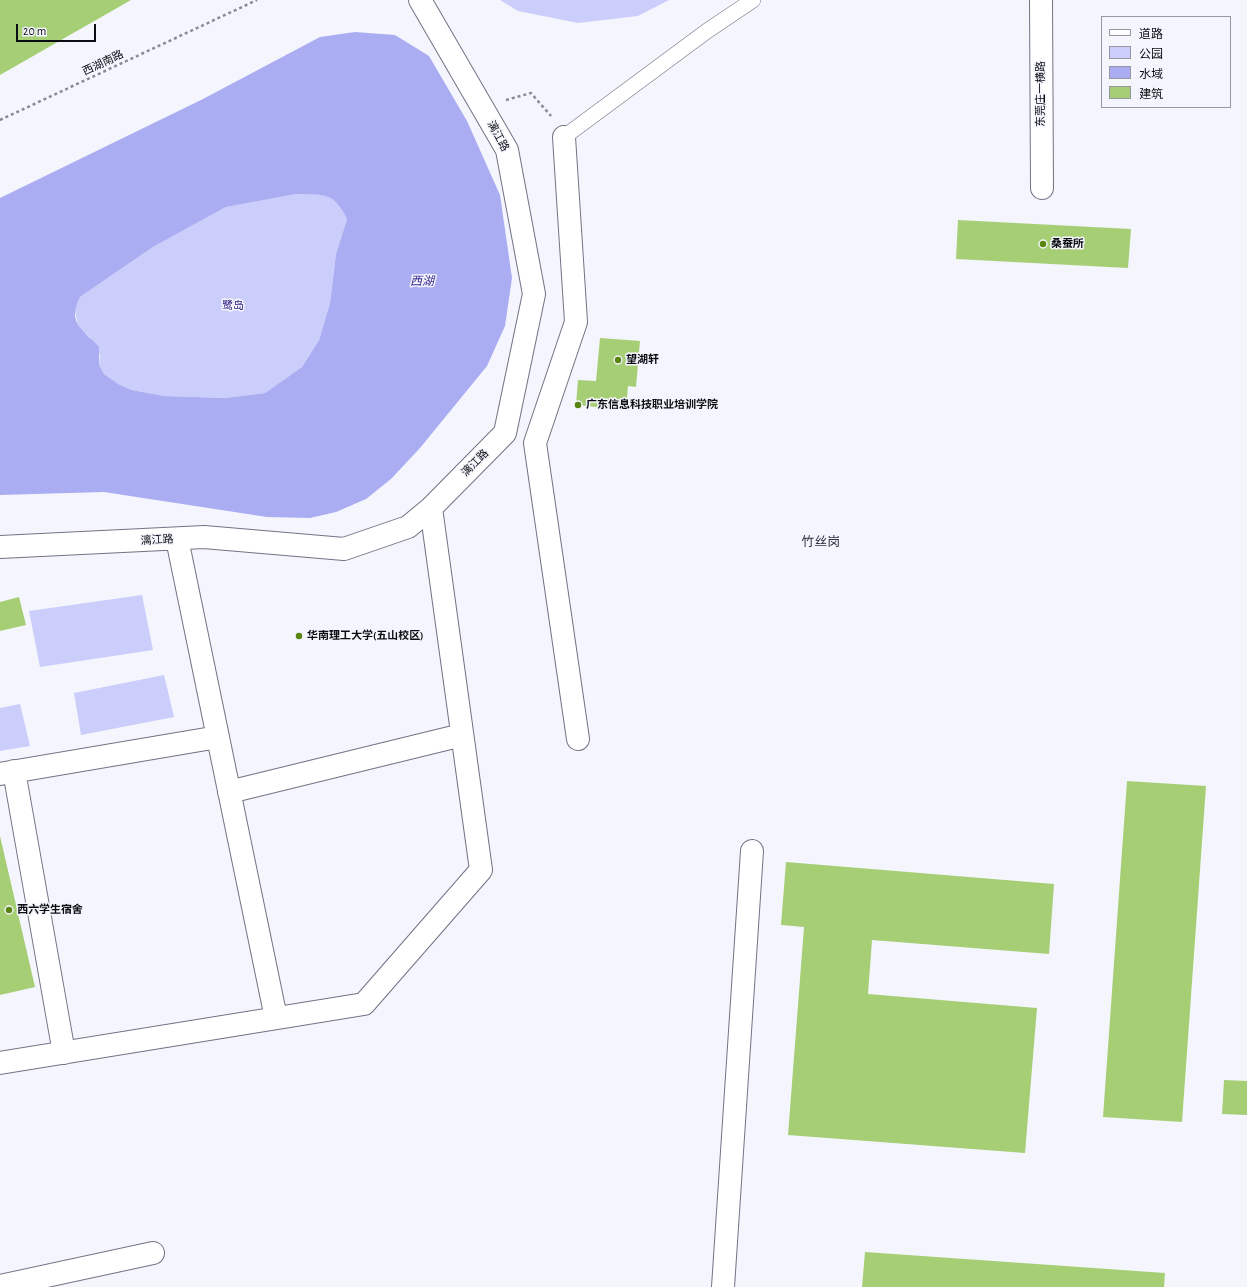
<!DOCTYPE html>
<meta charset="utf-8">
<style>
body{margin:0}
#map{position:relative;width:1247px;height:1287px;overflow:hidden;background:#f4f5fd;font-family:"Alegreya Sans","Noto Sans SC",sans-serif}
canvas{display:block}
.legend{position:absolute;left:1101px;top:16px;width:130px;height:92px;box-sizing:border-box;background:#f4f5fd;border:1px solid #97989f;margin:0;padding:5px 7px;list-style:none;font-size:12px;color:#0c0d13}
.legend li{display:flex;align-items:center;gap:8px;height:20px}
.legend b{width:20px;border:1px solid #97989f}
.scale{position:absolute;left:16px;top:24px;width:80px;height:18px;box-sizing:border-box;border:2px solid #0c0d13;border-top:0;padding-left:5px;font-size:12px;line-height:14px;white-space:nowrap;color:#0c0d13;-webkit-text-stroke:3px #f4f5fd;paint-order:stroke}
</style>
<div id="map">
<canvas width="1247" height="1287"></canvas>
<ul class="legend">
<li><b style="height:5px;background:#fff"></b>道路</li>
<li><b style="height:11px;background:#cbcefa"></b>公园</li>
<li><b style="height:11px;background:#abadf3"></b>水域</li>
<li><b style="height:11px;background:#a6cf75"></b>建筑</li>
</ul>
<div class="scale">20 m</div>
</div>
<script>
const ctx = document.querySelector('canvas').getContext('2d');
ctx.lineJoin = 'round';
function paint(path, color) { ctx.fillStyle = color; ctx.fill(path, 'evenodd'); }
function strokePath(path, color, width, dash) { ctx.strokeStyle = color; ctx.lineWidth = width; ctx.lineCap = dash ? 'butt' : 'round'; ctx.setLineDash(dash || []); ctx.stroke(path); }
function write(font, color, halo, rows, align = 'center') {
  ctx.font = font + ' "Alegreya Sans","Noto Sans SC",sans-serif'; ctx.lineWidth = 3; ctx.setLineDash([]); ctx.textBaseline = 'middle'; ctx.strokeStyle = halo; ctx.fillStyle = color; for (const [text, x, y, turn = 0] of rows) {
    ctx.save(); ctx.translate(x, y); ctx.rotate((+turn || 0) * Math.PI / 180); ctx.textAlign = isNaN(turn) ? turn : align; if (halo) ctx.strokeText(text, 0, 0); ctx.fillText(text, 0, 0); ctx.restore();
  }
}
const green = new Path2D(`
 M500,0H669L638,16L578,23L518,11Z
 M295,193C324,195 333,191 347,219L336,254L330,303L319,340L302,367L265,393L225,398L164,396L132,390L120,385L104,374L99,365L100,355L90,337L81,330L78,324L74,308L80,297L153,247L226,207Z
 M142,595L153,650L40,667L29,611Z
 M164,675L174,717L81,735L74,693Z
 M20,704L30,746L0,751V708Z`);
const water = new Path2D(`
 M355,32L395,35L429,56L467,121L500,195L512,278L505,326L487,366L420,448L391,479L366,499L336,512L310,518L267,517L104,492L0,495V198L203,99L320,37ZM295,194C324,195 333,191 347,219L336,254L330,303L319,340L302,367L265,393L225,398L164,396L132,390L120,385L104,374L99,365V347C84,330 66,323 80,297L153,247L226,207Z`);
const building = new Path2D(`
 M0,0H131L0,75Z
 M958,220L1131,229L1128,268L956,259Z
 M600,338L640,341L636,387L628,386L626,410L576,405L578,380L596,381Z
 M19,597L26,625L0,631V602Z
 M1127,781L1206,786L1182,1122L1103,1117Z
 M0,836L35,987L0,995Z
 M786,862L1054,884L1049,954L872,940L868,994L1037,1008L1025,1153L788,1135L804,927L781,925Z
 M1224,1080L1247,1081V1115L1222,1114Z
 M865,1252L1165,1273L1164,1287H862Z`);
const path = new Path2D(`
 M506,100L531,93L551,116
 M0,120L257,0`);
const lane = new Path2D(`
 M564,137L707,31L753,0`);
const street = new Path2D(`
 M1041,0L1042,188
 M564,137L576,322L535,443L578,739
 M177,539L276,1018
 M0,547L204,537L344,549L408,527L431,508L505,433L534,294L507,150L420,0
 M14,771L64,1053
 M0,774L218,737
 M229,792L462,735
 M0,1063L364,1004L481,870L431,508
 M0,1286L153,1253
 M723,1287L752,851`);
const markers = [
 [1043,244,4,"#5b8511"],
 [618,360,4,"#5b8511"],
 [578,405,4,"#5b8511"],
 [299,636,4,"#5b8511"],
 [9,910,4,"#5b8511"]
];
const streetNames = [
 ["西湖南路",103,63,-25],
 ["东莞庄一横路",1041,94,-90],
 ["漓江路",498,136,62],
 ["漓江路",475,463,-45],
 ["漓江路",157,540,-3]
];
const poiNames = [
 ["桑蚕所",1051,244],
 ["望湖轩",626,360],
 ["广东信息科技职业培训学院",586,405],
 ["华南理工大学(五山校区)",307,636],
 ["西六学生宿舍",17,910]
];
const parkNames = [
 ["鹭岛",233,306]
];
const waterNames = [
 ["西湖",422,281]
];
const quarterNames = [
 ["竹丝岗",821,542]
];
paint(green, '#cbcefa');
paint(water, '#abadf3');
paint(building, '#a6cf75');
strokePath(lane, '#717384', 16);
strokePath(street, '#717384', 24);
strokePath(path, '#8a8b92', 2.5, [3, 3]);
strokePath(lane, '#fff', 15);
strokePath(street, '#fff', 22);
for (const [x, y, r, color] of markers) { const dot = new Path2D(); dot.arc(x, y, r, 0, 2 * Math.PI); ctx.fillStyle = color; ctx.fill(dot); strokePath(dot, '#f4f5fd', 1.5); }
write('11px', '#0c0d13', '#f4f5fd', streetNames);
write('bold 11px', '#0c0d13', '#f4f5fd', poiNames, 'left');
write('11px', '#342286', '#f4f5fd', parkNames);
write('italic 12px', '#3a2b8e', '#f4f5fd', waterNames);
write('13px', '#30303f', '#f4f5fd', quarterNames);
</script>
